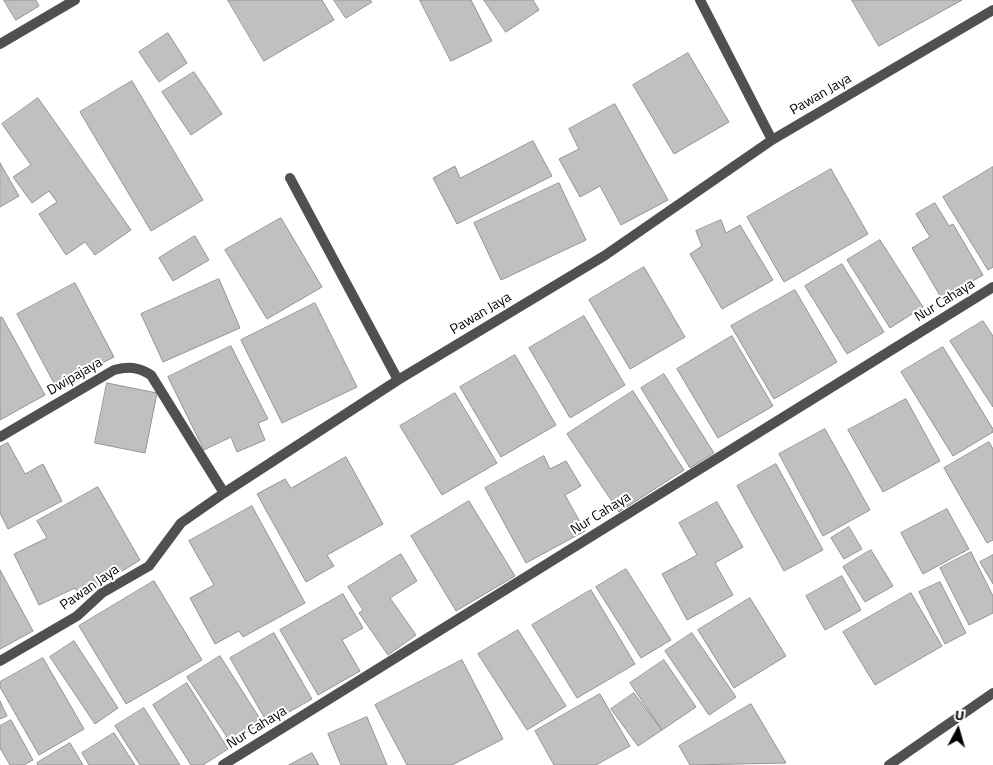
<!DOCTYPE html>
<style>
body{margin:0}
#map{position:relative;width:993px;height:765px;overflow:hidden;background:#fff;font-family:"Titillium Web",sans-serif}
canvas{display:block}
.north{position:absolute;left:933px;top:705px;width:50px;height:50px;-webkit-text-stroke:4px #fff;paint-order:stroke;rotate:6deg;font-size:14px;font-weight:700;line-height:20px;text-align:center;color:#000}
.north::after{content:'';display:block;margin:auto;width:18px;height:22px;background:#000;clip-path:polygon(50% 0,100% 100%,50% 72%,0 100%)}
</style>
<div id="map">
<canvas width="993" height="765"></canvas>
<div class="north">U</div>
</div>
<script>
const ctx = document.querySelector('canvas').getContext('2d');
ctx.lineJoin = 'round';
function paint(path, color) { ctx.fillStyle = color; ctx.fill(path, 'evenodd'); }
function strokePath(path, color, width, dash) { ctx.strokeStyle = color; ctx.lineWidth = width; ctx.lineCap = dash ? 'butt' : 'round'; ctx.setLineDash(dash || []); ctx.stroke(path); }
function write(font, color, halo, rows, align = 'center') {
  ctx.font = font + ' "Titillium Web",sans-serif'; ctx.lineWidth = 4; ctx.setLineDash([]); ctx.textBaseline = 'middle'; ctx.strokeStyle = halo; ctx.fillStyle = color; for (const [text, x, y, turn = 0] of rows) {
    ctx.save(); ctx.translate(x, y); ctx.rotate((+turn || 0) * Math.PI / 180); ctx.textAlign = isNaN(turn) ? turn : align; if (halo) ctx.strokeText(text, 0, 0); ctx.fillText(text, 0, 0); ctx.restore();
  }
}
const building = new Path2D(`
 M4,0H36L39,6L16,20Z
 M228,0H322L334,20L264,61Z
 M334,0H370L372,2L346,18Z
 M420,0H471L492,41L451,61Z
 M484,0H533L539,10L506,32Z
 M852,0H962L879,46Z
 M168,33L187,63L159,82L139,52Z
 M688,53L729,122L674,154L633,85Z
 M194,72L222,114L191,135L162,92Z
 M132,81L203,200L151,231L80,112Z
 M38,98L131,230L95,255L85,242L66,255L39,214L57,202L49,191L32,203L13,177L31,165L2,124Z
 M615,104L668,200L621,225L600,186L580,197L559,159L579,149L569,129Z
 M533,141L552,176L457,224L433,178L455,166L460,178Z
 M0,163L19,196L0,207Z
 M993,167V267L988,270L943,197Z
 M831,169L868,234L784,282L747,217Z
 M559,183L586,240L501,280L474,223Z
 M935,203L949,226L953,224L983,275L942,299L912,248L930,237L916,214Z
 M281,218L322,287L267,319L225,250Z
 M721,220L726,233L740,225L773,280L722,309L690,254L702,246L696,231Z
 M195,236L209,260L173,281L159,258Z
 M880,240L923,307L890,328L847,260Z
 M842,264L884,332L847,354L805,286Z
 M644,267L685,337L630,369L589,300Z
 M219,279L240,328L163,362L141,314Z
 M75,283L114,357L56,387L17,314Z
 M795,290L837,362L774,399L731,326Z
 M315,303L357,387L282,423L241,340Z
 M584,316L625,385L570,418L529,348Z
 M2,317L45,395L0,420V318Z
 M983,321L993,336V407L950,341Z
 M732,336L773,406L718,438L677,369Z
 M231,346L268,419L258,423L265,440L237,452L231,437L204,450L168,377Z
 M943,347L993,429V432L953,456L901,372Z
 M515,355L556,425L501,457L460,387Z
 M664,374L714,453L690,468L641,388Z
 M107,383L157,393L145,453L95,443Z
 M633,391L684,470L619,512L567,434Z
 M455,393L497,463L442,495L400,426Z
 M906,399L940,461L883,492L848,430Z
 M825,429L870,510L823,536L779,454Z
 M989,442L993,449V540L987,543L944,468Z
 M8,443L25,474L43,464L62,501L8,529L0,513V447Z
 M544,456L550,469L566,461L581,486L565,495L585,531L526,563L485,488Z
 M346,457L383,524L327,555L334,566L306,582L257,494L285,479L291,488Z
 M776,464L823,550L784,571L737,486Z
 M98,487L140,560L80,597L75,588L39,605L14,554L47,538L37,521Z
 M469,501L515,576L456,611L411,536Z
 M717,502L743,547L715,563L733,595L687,620L662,574L697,555L679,523Z
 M252,506L305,603L243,637L239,631L215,644L190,598L214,585L189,541Z
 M947,509L969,549L923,574L901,533Z
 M849,527L862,549L844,559L831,538Z
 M871,550L893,586L865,602L843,567Z
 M971,552L993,596V613L969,625L940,568Z
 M401,554L417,581L390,598L416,635L388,655L359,613L363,610L348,587Z
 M993,555V584L980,562Z
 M626,569L671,640L641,658L596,587Z
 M0,570L33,631L0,649Z
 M842,576L861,610L825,630L806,596Z
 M154,581L202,660L126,704L79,626Z
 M940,582L966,633L945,644L919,592Z
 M591,590L635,664L577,698L532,625Z
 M911,593L942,646L875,685L843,632Z
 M343,594L363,628L342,640L360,671L318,695L280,630Z
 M750,598L786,656L734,688L698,630Z
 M518,630L566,706L527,730L478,654Z
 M274,633L312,699L268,724L230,658Z
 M692,633L736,697L709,715L665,651Z
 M74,641L118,708L95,724L50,657Z
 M220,656L262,722L231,743L187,677Z
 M43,658L84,729L39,755L0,687V682Z
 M462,660L503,739L452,765H407L375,705Z
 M664,660L696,707L662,730L630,683Z
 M187,683L228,749L203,765H191L153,705Z
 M634,693L662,730L638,746L611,709Z
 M600,694L630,746L596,765H554L535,731Z
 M0,701L7,716L0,719Z
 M751,704L786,763L690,765L679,746Z
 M144,708L180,765H140L115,726Z
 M367,717L387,765H341L328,734Z
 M11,720L33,760L24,765H10L0,748V726Z
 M114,733L135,765H89L82,753Z
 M70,743L83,765H38L37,763Z
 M312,753L319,765H289Z`);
const minor = new Path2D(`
 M700,0L772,140
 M0,44L75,0
 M290,178L398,380
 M0,437L114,370C129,366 138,367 151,375L224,493
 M0,661L77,616L102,593L149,566L181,523L224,493L398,380L604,256L772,140L993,10
 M223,765L993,287
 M889,765L993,693`);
const streetNames = [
 ["Pawan Jaya",821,95,-30],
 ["Nur Cahaya",945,301,-32],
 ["Pawan Jaya",481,314,-31],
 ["Dwipajaya",75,377,-30],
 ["Nur Cahaya",601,514,-32],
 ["Pawan Jaya",90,588,-35],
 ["Nur Cahaya",257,728,-32]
];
paint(building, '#c0c0c0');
strokePath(building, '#949494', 1);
strokePath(minor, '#505050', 10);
write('14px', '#000', '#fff', streetNames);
</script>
